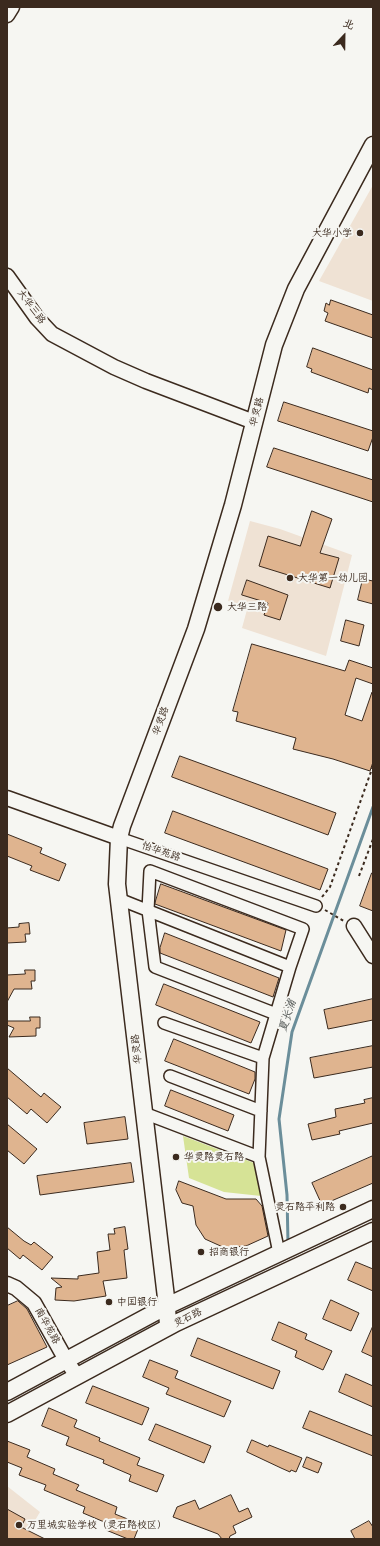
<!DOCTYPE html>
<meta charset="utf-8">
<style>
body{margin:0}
#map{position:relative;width:380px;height:1546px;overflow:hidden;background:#f6f6f2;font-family:"Balsamiq Sans","LXGW WenKai TC",sans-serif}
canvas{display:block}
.frame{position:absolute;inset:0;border:8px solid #3b2a1e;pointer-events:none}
.north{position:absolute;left:324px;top:16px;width:40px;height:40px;-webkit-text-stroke:3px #f6f6f2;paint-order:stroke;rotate:22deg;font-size:11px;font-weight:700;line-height:16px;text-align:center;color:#3b2a1e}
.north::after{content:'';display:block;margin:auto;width:14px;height:18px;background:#3b2a1e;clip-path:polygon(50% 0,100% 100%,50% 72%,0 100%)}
</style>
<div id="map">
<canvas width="380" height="1546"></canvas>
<div class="frame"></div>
<div class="north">北</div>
</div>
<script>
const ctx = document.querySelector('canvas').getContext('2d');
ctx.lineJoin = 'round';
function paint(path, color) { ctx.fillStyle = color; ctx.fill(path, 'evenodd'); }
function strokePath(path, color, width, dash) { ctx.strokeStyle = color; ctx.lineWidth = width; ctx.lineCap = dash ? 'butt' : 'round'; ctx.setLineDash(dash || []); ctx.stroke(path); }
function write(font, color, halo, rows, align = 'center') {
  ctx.font = font + ' "Balsamiq Sans","LXGW WenKai TC",sans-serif'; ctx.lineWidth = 4; ctx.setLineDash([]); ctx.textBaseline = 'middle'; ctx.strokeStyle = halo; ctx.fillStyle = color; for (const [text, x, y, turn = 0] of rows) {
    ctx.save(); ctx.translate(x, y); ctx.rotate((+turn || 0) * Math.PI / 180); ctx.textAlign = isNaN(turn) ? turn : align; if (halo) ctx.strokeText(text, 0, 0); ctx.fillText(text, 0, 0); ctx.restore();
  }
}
const built = new Path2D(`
 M373,185V301L319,281Z
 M250,521L280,529L352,555L326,656L242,628L248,606L228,601Z
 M7,1486L40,1512L24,1539H7Z`);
const green = new Path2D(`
 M183,1136L254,1163L261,1196L224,1192L189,1178Z`);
const stream = new Path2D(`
 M288,1243L287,1195L279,1119L292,1032L373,807`);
const building = new Path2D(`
 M331,300L373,315V338L325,321L328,313L324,311L326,303L329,305Z
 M313,348L373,370V390L369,388L368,393L311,372L312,369L307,367Z
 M284,402L373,431V437L368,451L278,421Z
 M274,448L373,480V502L267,467Z
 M312,511L332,519L320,553L339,558L330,588L259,566L268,536L300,546Z
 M363,579L373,581V604L358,600Z
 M247,580L288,595L280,620L264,615L268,603L242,595Z
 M346,620L364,625L359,646L341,641Z
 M252,644L345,671L349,660L373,668V684L356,678L345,715L362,721L372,692L373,693V762L370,771L333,759L293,749L296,738L236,721L238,712L233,711Z
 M180,756L336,813L328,835L172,777Z
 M173,811L328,869L320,890L165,833Z
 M7,834L42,848L40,853L66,864L59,881L30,870L32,866L7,856Z
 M372,873H373V911L360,906Z
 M161,884L286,930L281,951L155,904Z
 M29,923L30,934H25L26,942L7,943V928L19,927V924Z
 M165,933L279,978L273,997L160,953V948Z
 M25,970H35V981H31L32,989H14L7,1002V975L25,974Z
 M164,984L260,1022L251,1043L156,1005Z
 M373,999V1020L328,1029L324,1010Z
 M30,1017H40V1028H36V1036L9,1037L14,1028L7,1025V1021H30Z
 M174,1039L255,1072V1079L249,1094L165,1061Z
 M373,1046V1067L314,1078L310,1058Z
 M7,1068L41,1097L44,1093L61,1107L47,1123L31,1109L27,1114L7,1097Z
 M171,1090L234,1115L228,1131L165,1106Z
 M373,1098V1123L339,1131L340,1134L312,1140L308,1124L336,1117L335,1109L365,1103L364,1100Z
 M125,1117L128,1139L87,1144L84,1123Z
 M7,1124L37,1149L24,1164L7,1150Z
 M373,1156V1183L322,1205L312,1183Z
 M131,1163L134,1182L40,1195L37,1176Z
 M179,1181L226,1199H256L262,1206L268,1236L246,1246L225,1248L205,1239L196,1225L193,1206L182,1203L176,1190Z
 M7,1227L24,1241L31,1245L34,1242L53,1257L42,1270L23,1255L20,1259L7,1248Z
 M125,1227L128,1249L124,1250L127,1278L103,1281L106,1296L74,1301L55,1300L56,1288L62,1287L51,1278L78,1279V1276L99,1273L97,1252L110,1250L108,1234H115L114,1229Z
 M356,1262L373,1269V1291L348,1280Z
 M331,1300L359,1313L351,1331L323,1319Z
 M18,1301L27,1309L47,1347L7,1365V1306Z
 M279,1322L307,1334L305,1339L332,1351L323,1370L295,1357L297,1351L272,1340Z
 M373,1326V1357L362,1352Z
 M198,1338L280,1371L273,1389L191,1356Z
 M150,1360L178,1371L175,1378L231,1401L224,1417L166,1394L169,1388L143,1377Z
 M346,1374L373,1386V1407L339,1392Z
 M93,1386L149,1408L142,1425L86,1403Z
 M49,1408L77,1420L74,1427L100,1438L99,1441L140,1458L137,1465L164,1475L157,1492L129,1481L131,1475L103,1463L104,1460L66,1445L69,1437L42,1426Z
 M310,1411L373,1436V1456L303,1428Z
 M156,1424L211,1446L204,1463L149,1440Z
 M252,1440L268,1447L269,1445L302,1458L296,1472L291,1470L290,1472L281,1468L247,1452Z
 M7,1441L30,1450L27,1457L55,1469L53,1474L79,1485L76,1490L117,1507L115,1514L140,1524L134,1539H128L106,1530L109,1524L83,1513L85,1507L44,1490L46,1485L19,1475L22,1468L7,1462Z
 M307,1457L322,1463L318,1473L303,1467Z
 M231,1495L239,1512L248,1508L252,1517L233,1526L236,1533L230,1536L229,1539H222L218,1534L173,1517L177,1507L195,1500L199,1509Z
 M7,1509L25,1519L21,1527L45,1539H7Z
 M369,1521L373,1527V1539H355L351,1531Z`);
const path = new Path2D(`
 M359,876L373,839
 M322,897L330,887L373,766
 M325,910L344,921`);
const minor = new Path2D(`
 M119,838L316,906
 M119,899L290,967L263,1058L259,1157L279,1253
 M276,1014L155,967L148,910L150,871L303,929L290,967
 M164,1023L263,1058
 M170,1076L261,1111
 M144,1113L259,1157`);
const tertiary = new Path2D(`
 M7,15L12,7
 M7,276L37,318L52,334L114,367L146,381L254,422
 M7,798L119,838
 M354,926L373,956
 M7,1284L16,1288L34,1303L66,1360L77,1376`);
const secondary = new Path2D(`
 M168,1327L167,1306L117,884L119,838L122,826L196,629L233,505L274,345L296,289L373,145
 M7,1392L167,1306L373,1209
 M7,1414L176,1323L373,1231`);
const markers = [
 [360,233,4,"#3b2a1e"],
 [290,578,4,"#3b2a1e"],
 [218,607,5,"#3b2a1e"],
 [176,1157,4,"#3b2a1e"],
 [343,1207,4,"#3b2a1e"],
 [201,1252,4,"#3b2a1e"],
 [109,1302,4,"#3b2a1e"],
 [19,1525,4,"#3b2a1e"]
];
const poiNames = [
 ["大华小学",352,233,"right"],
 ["大华第一幼儿园",298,578],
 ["大华三路",227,607],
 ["华灵路灵石路",184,1157],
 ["灵石路平利路",335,1207,"right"],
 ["招商银行",209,1252],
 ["中国银行",117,1302],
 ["万里城实验学校（灵石路校区）",27,1525]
];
const streetNames = [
 ["大华三路",31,307,53],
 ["华灵路",257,412,-75],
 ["华灵路",161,721,-70],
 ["怡华苑路",161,852,19],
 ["华灵路",137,1049,-96],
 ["灵石路",188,1318,-26],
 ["南华苑路",47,1326,61]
];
const waterNames = [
 ["夏长浦",288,1016,-72]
];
paint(built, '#efe2d4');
paint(green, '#d6e396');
strokePath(stream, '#6b8e9a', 3);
paint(building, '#dfb48f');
strokePath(building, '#3b2a1e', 1);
strokePath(minor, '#3b2a1e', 14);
strokePath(tertiary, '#3b2a1e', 17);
strokePath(secondary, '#3b2a1e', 19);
strokePath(path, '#3b2a1e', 2, [3, 3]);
strokePath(minor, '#f6f6f2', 11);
strokePath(tertiary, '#f6f6f2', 14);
strokePath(secondary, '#f6f6f2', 16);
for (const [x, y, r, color] of markers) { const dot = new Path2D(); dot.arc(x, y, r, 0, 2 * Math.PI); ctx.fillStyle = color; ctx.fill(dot); strokePath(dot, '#f6f6f2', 1.5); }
write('10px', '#3b2a1e', '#f6f6f2', poiNames, 'left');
write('10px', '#3b2a1e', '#f6f6f2', streetNames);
write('italic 11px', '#4f5452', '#f6f6f2', waterNames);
</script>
